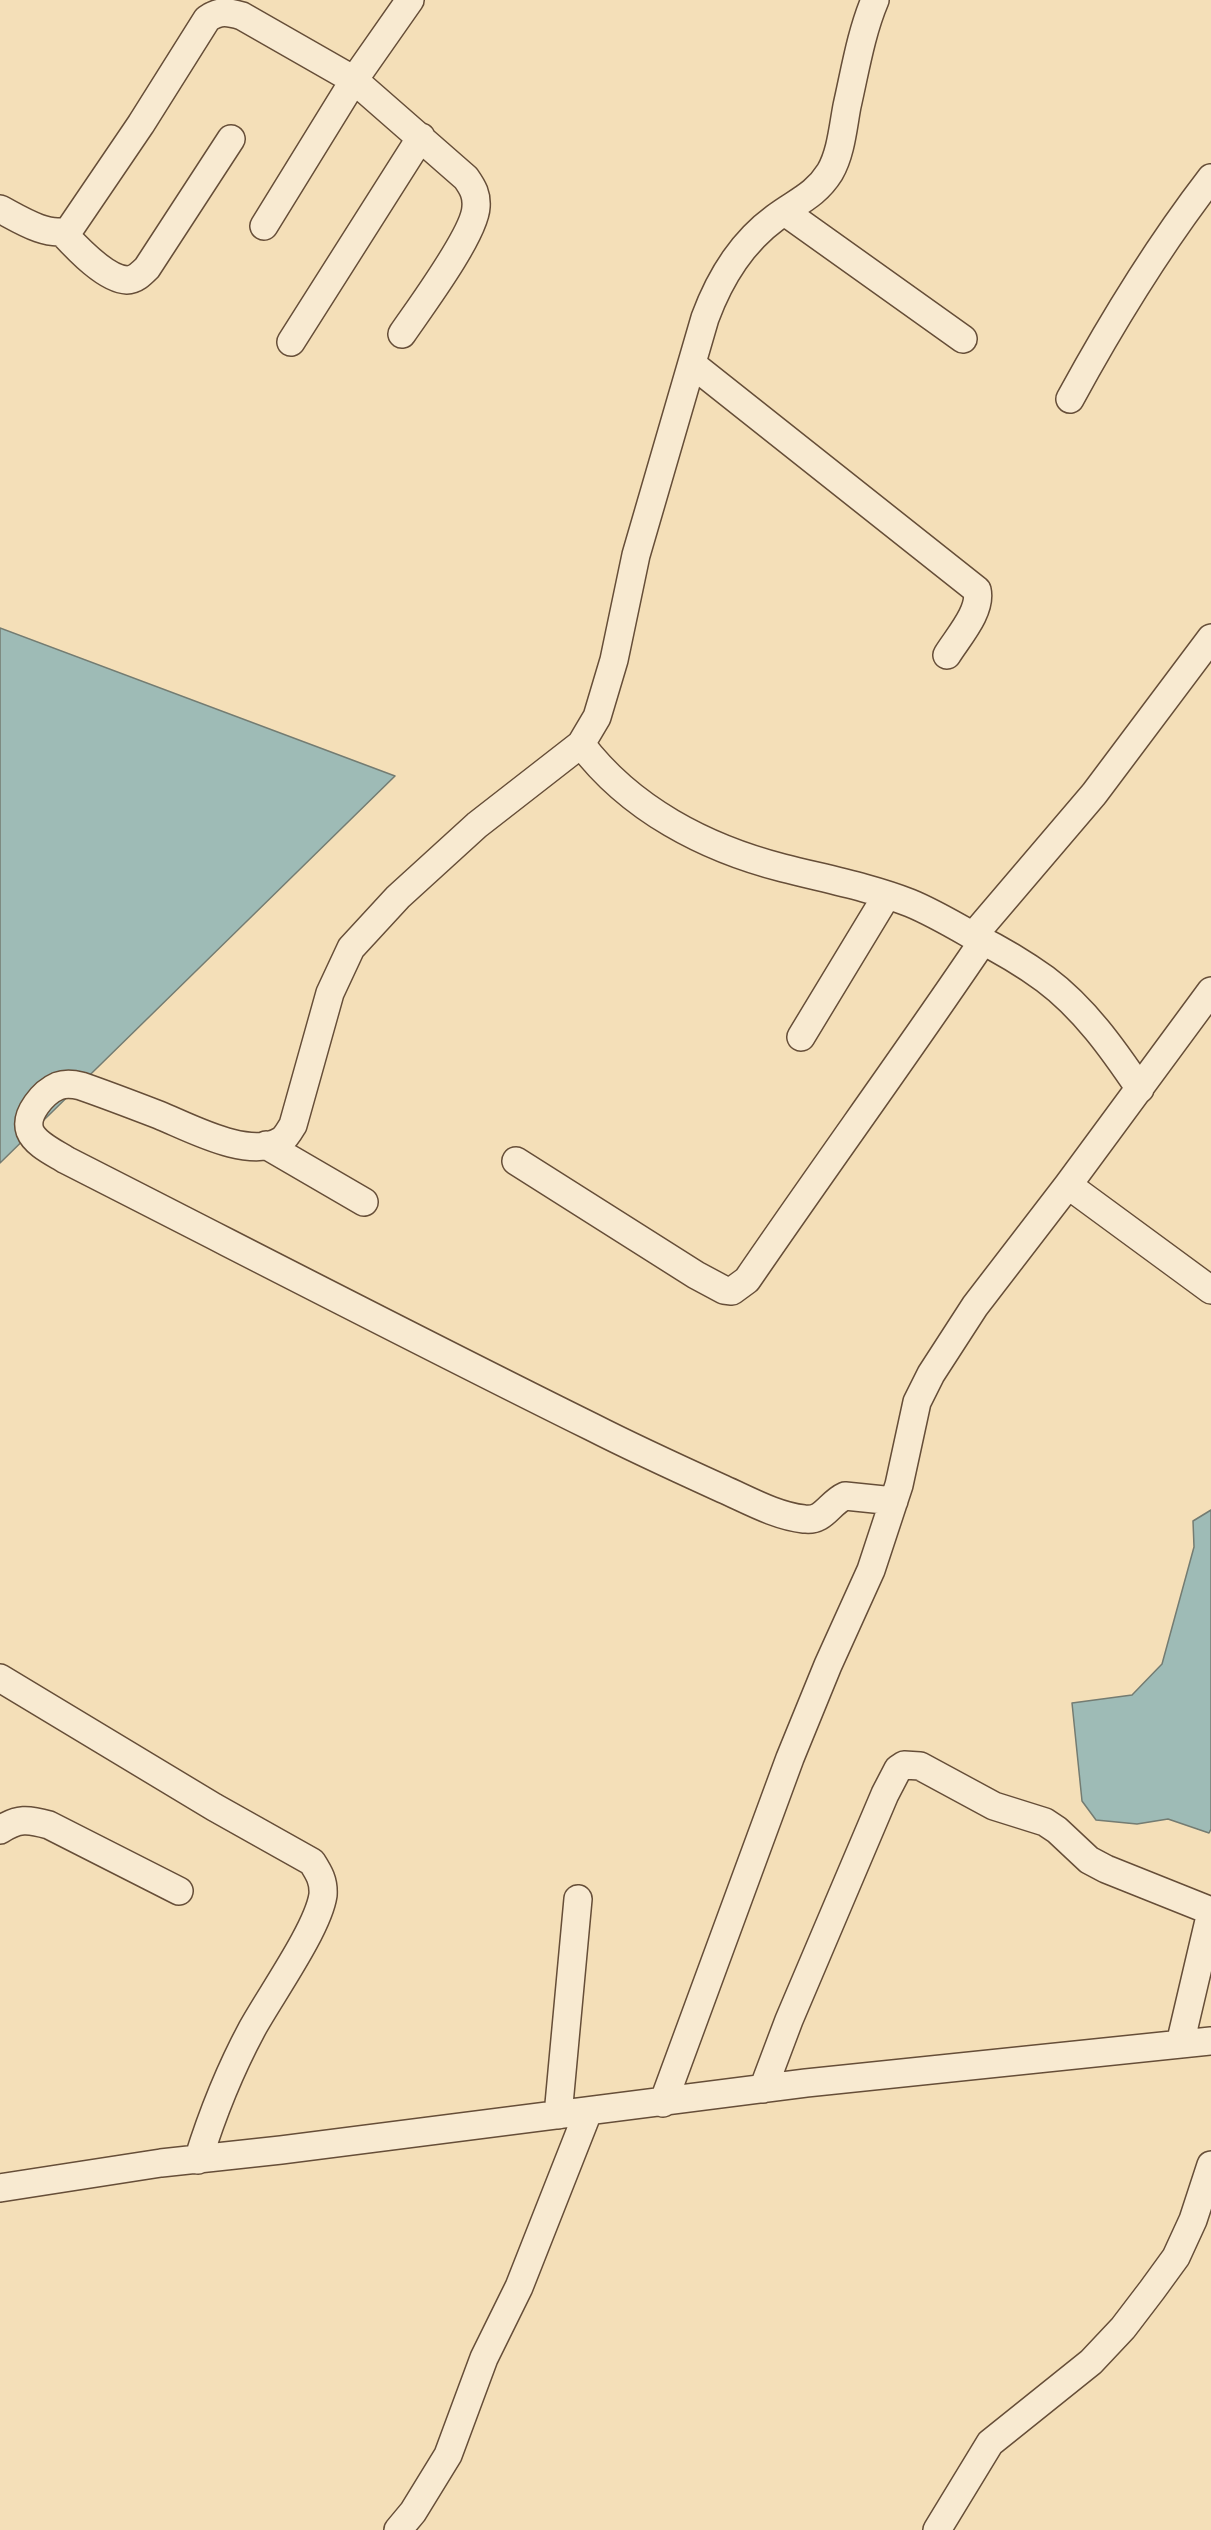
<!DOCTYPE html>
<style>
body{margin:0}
canvas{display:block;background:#f4dfb8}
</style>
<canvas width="1211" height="2530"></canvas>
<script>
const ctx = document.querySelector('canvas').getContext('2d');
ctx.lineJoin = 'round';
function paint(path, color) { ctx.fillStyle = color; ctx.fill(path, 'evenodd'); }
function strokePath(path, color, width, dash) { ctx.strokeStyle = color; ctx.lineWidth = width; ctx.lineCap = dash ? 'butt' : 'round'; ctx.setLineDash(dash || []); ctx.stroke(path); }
const water = new Path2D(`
 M0,628L395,776L0,1163Z
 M1211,1510V1829L1209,1833L1168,1819L1137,1824L1096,1820L1082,1801L1072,1703L1132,1695L1162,1664L1194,1547L1193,1521Z`);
const minor = new Path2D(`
 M875,0C861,33 855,71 847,106C843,127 841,153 830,172C815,196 796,202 775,218C741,243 719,280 705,318L636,555L614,660L597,717L581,744L477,825L398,897L351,948L330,993L293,1125C290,1130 286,1137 282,1140C250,1161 189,1127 159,1115C133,1105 107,1095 81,1086C73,1084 66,1083 58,1086C44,1092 24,1114 30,1131C35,1144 55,1153 66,1160C241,1249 416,1340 592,1427C635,1449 679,1469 723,1489C748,1500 776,1516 804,1519C824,1522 829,1503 845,1496L894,1501
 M0,209C19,219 48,238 69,230L141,124L207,19C220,10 228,12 242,16L354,80L466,178C473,188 477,195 476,207C475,234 419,309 402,334
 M785,212L963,339
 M264,226L354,80L410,0
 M62,232C76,247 105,279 127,280C135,280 141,274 147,268L231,139
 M291,342L421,137
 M692,364L977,590C982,611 958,637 947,655
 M1070,399C1112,322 1157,248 1211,178
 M581,744C630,809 705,848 783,868C826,879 869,887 910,903C932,912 954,925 975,937C999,949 1023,963 1045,979C1084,1008 1113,1049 1140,1089
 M973,936L1094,794L1211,638
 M801,1037L887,895
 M266,1145L364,1202
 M516,1161L696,1275L724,1290L732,1291L747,1280C825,1166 906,1055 983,941
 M1068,1185L1211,1290
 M0,1678L214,1807L312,1862C319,1873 324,1881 323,1895C318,1929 270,1996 252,2029C230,2070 212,2115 198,2160
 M0,1830C18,1818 28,1819 49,1825L179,1891
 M1180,2044L1211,1912
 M763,2089L789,2020L885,1794L898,1769L904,1765L920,1766L994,1806L1045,1822L1057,1830L1089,1860L1106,1869L1211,1911
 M663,2103L790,1758L828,1665L871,1570L899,1485L917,1402L931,1374L975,1306L1068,1185L1211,991
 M558,2115L578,1899
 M0,2188L161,2163L281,2150L806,2083L1211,2041
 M398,2530L413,2512L448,2455L484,2358L519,2287L588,2112
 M937,2530L990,2443L1091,2362L1123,2328L1152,2290L1176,2257L1193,2220L1211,2165`);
paint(water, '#9ebbb6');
strokePath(water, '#747c72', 1.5);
strokePath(minor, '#664e38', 30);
strokePath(minor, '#f8ead1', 27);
</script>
